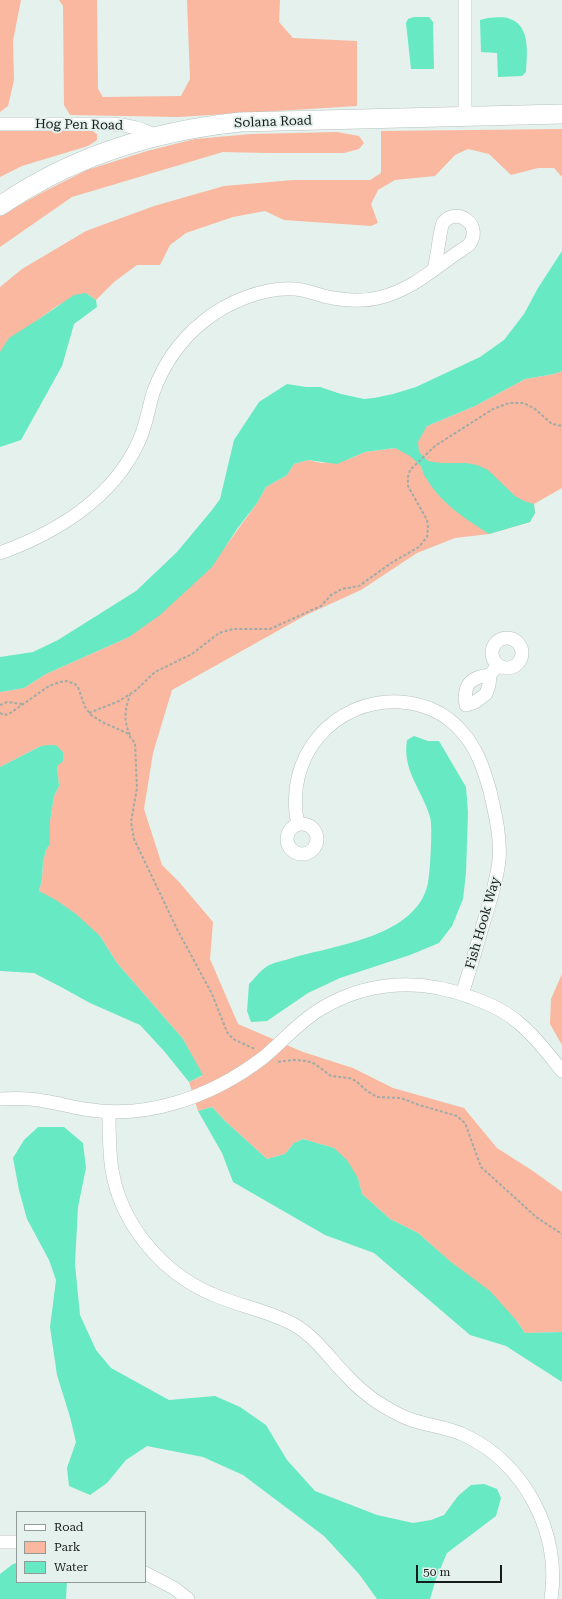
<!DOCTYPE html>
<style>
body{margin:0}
#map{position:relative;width:562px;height:1599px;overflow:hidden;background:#e5f1ec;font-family:"Roboto Serif",serif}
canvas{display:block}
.legend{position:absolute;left:16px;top:1511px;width:130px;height:72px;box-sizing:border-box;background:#e5f1ec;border:1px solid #939b98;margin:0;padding:5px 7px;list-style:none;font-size:12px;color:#171b19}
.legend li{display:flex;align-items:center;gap:8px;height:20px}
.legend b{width:20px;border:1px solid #939b98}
.scale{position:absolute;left:416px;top:1565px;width:86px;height:18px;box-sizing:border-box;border:2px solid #171b19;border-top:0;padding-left:5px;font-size:12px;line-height:14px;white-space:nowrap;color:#171b19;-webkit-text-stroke:3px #e5f1ec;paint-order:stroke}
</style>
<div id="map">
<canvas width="562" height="1599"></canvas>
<ul class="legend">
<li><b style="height:5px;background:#fff"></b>Road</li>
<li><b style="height:11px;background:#f9b89f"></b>Park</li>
<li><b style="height:11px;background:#67e9c3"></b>Water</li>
</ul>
<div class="scale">50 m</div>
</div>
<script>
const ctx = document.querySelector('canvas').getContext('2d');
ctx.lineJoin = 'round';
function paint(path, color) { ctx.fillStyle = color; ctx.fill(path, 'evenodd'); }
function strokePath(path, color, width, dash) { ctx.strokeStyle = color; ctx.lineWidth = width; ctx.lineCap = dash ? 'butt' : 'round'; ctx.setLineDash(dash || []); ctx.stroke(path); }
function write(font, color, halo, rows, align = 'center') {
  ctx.font = font + ' "Roboto Serif",serif'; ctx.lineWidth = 4; ctx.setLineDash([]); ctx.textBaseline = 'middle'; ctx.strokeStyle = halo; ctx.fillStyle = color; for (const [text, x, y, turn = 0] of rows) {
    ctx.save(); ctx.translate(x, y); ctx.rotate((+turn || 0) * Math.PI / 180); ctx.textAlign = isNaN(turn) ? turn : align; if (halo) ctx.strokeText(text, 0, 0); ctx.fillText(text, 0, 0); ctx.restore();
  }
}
const green = new Path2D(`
 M0,0H21L13,41L14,80L8,106L0,112Z
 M59,0H97L98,89L103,97L181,96L190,79L187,0H280L279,22L293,38L357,41V106L178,117L70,115L64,105L63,6Z
 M0,129L91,130L97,134V140L88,146L22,166L0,177Z
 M562,129V177L554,168H538L511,175L489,154L468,149L455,155L435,176L395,180L378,190L371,204L378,223L371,226L284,220L265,211L233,217L186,233L170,245L160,265H137L114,282L96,300L86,293L57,306L39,319L0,352V287L22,269L86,231L154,206L224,186L293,180H370L381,173V131Z
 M337,132L359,136L364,143L359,149L344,153H268L223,152L72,197L0,247V216L45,191L87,170L147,151L195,139L251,134Z
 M562,371V488L534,504L535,513L530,522L489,534L455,538L417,553L361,590L306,615L172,690L153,753L144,809L162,865L180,883L213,922L210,959L238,1024L303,1052L353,1068L393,1088L464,1108L497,1148L533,1171L562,1192V1332L525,1333L516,1320L418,1233L390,1219L362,1194L358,1178L334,1148L303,1139L294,1143L285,1154L267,1159L225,1121L212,1107L198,1111L189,1082L202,1076L183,1039L117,963L100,936L39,891L42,879L43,862L46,850L50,844V821L54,796L59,786L57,766L41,746L0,767V692L24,688L46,674L129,637L225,547L257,503L266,487L287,475L294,464L308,460L322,463L349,459L365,452L396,448L427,426L475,406L525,379L554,374Z
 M562,974V1045L550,1024L551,999Z`);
const water = new Path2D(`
 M414,17H429L433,22L434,69H411L406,23L408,19Z
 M488,18C495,18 504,16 510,19C531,26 527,55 526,72L522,76L498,77L497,53L481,52L480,20Z
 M562,251V371L554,374L525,379L475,406L427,426L418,442L419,452L428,461L441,463H466L477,465L488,470L515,496L524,501L534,504L535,513L530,522L489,534C466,519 443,505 428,481C425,476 422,473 422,467L410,456L395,448L365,452L337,464L308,460L294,464L287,475L266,487L257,503L237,529L212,567L160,615L129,637L46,674L24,688L0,692V657L33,652L58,640L136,591L177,552L212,510L220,499L234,440L259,402L287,384L306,387H320L341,394L364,399L374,398L393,394L416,387L480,357L504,340L524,314L538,288Z
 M86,293L96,300L97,307L74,324L62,366L21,440L0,447V352L9,338L39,319L74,295Z
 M414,736L428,741H439L466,787L468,812L466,873L463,899L452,926L439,943L410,955L340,978L308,993L267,1021L251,1022L247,1011L249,984C255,978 260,971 266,967C273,962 284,961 292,958C335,945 417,937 428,883C430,872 433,827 430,817C422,789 402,771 407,740Z
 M49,745H56L63,752V761L57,766L59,786L54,796L50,821V844L46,850L43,862L42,879L39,891L56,900L76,914L100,936L117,963L183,1039L203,1075L189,1082L164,1051L140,1025L90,1003L61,987L34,973L0,971V767L41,746Z
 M212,1107L225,1121L267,1159L285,1154L294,1143L303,1139L334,1148L347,1160L358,1178L362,1194L390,1219L418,1233L451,1262L490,1291L516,1320L525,1333L562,1332V1382L506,1346L470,1335L374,1253L325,1235L233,1182L222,1153L198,1111Z
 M38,1127H64L83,1143L86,1168L78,1207L75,1264L80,1315L96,1350L111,1368L169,1400L215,1396L240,1407L266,1425L287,1460L315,1491L377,1515L413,1523L431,1520L444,1515L458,1496L471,1485L484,1484L497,1489L501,1498L496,1516L447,1553L436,1579L430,1599H377L359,1574L324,1536L243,1475L203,1457L147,1446L126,1460L107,1483L90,1495L69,1486L67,1468L76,1442L70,1417L57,1375L50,1327L56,1280L49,1260L27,1219L19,1190L13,1158L24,1140Z
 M17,1563V1582H67L66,1599H0V1574L13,1564Z`);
const path = new Path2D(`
 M0,705L7,702L22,704
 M0,713L4,715L9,714L49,686L60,682L66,681L75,684L78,687L85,707L91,715L104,723L127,733L135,743L137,788L131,822L134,839L177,929L212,994L227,1032L233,1039L255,1049
 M89,713L119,701L135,691L155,672L192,654L219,633L233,629H270L321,606L331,595L342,589L359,586L391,563L419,547L427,537L428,527L427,520L408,486V477L410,470L435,446L493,409L509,403H524L535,409L552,424L562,426
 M130,735C123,720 125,709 130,695
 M278,1062L293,1060L307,1061L315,1064L331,1076L349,1078L356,1081L367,1091L377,1097L401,1098L419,1105L457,1116L465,1123L481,1167L523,1205L536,1217L562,1234`);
const street = new Path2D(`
 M465,116V0
 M0,124H112C128,125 142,128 156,136
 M0,553C55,533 112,499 138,443C146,427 148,410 153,393C163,365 180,340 204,321C227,302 264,287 295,289C308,290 320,296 333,298C349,301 367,301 382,297C416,288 440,263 469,245C484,224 456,206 443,223C440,228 437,260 434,269
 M492 653a15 15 0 1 1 30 0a15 15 0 1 1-30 0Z
 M466,705L475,702L486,694L489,685L490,675L497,666
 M466,705C463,685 470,677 490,675
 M287 839a15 15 0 1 1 30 0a15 15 0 1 1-30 0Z
 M298,825C283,758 333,698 401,702C425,704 447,714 462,732C477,748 484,770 490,791C495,813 501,837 499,860C497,881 490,901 484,921C477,945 470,970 462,994
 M0,1099C15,1098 29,1098 44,1101C58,1103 71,1107 84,1109C114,1114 145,1112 175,1103C206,1094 238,1077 264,1057C282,1042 298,1023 319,1010C367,980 421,978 473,998C490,1004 507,1012 520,1024C536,1037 549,1055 562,1071
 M109,1112C109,1131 109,1151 112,1170C121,1224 162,1273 212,1294C238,1306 267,1310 293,1324C316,1337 329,1358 347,1376C356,1386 367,1395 377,1402C388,1409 400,1416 412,1420C430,1426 447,1427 464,1435C525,1463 561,1533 551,1599
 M0,1542H17
 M145,1573L174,1588L188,1599`);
const secondary = new Path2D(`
 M0,206C71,157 155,131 240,122L562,114`);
const streetNames = [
 ["Solana Road",273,122,-2],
 ["Hog Pen Road",79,125,1],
 ["Fish Hook Way",483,923,-74]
];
paint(green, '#f9b89f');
paint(water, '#67e9c3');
strokePath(street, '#b6c1bd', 14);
strokePath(secondary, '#b6c1bd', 20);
strokePath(path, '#a1aba7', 2, [3, 2]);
strokePath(street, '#fff', 13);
strokePath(secondary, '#fff', 19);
write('13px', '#171b19', '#e5f1ec', streetNames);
</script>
